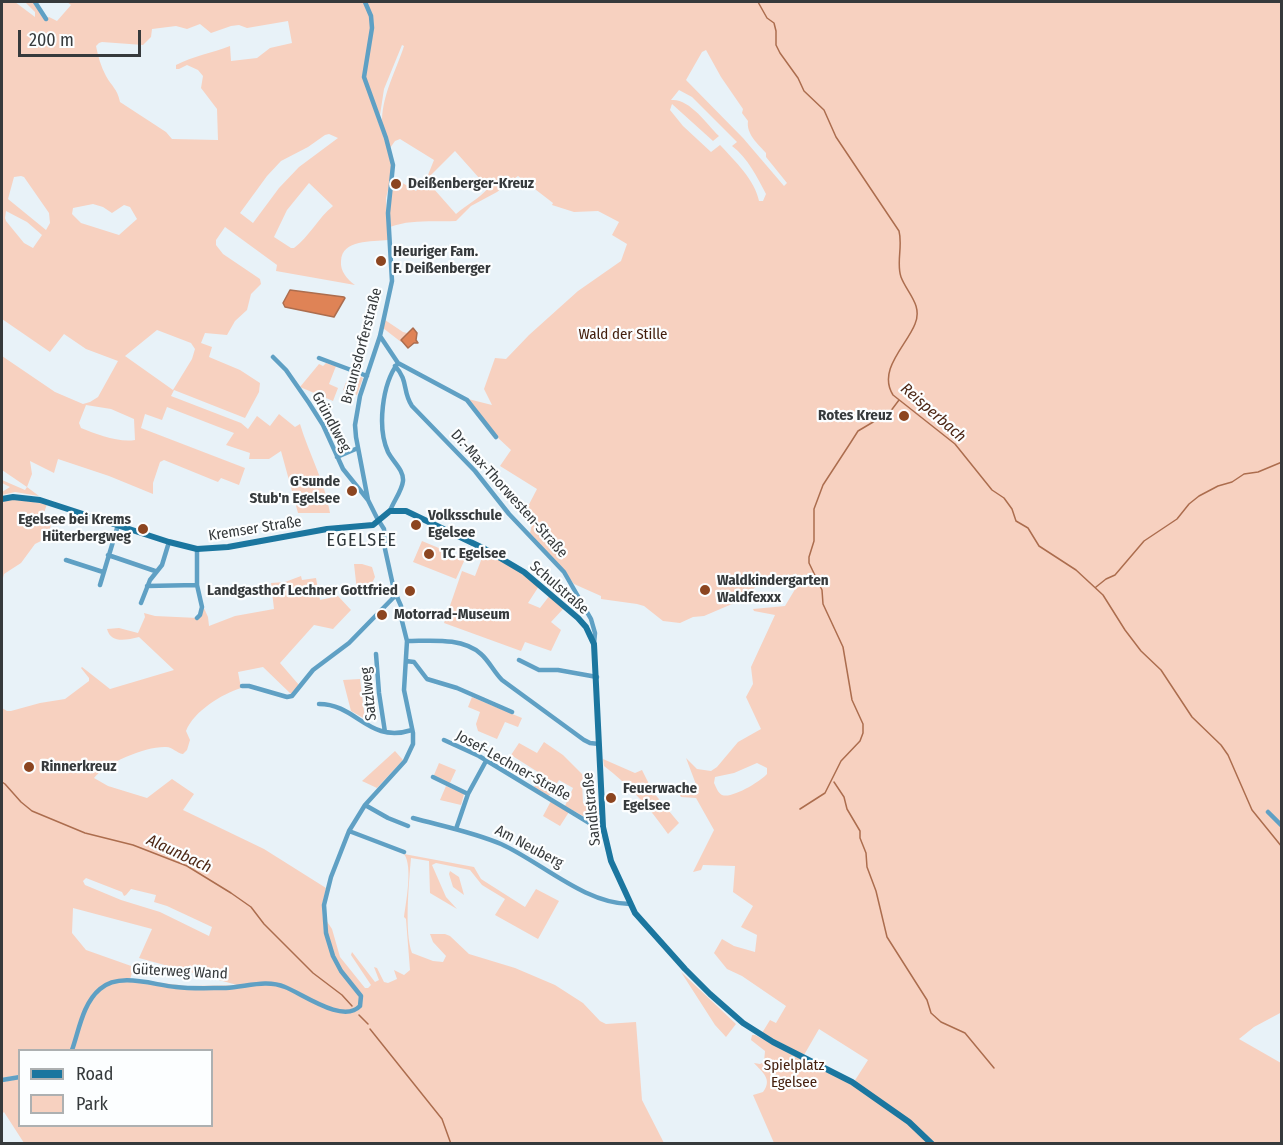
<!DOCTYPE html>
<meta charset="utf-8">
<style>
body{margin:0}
#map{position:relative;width:1283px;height:1145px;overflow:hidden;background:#e8f2f8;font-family:"Fira Sans Condensed",sans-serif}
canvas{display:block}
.frame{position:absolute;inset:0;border:3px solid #363a3c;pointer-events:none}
.legend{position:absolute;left:18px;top:1049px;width:195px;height:78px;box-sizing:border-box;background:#fcfeff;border:2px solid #adb0b1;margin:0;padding:8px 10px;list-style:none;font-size:18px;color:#363a3c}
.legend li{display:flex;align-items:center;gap:12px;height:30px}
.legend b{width:30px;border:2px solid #adb0b1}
.scale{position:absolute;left:18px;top:30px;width:123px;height:27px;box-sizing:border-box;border:3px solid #363a3c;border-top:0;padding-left:8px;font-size:18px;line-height:21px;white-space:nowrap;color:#363a3c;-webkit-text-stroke:4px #fcfeff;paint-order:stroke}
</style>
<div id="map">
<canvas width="1283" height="1145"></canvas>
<div class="frame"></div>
<ul class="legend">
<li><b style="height:8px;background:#1b769f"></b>Road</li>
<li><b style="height:16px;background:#f7d1c0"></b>Park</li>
</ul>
<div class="scale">200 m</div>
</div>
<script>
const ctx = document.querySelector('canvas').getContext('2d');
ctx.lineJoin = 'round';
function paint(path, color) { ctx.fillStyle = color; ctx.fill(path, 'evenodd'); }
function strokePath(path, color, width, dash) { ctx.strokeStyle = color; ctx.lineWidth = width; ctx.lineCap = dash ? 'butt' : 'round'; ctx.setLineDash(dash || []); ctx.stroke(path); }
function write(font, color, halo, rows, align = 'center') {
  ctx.font = font + ' "Fira Sans Condensed",sans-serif'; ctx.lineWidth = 4.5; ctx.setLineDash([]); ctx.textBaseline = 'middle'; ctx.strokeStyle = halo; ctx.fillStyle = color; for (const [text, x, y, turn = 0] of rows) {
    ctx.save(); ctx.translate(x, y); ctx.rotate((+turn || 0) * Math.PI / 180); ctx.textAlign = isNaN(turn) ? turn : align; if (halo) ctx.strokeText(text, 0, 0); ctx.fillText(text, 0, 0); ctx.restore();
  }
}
const green = new Path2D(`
 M2,2H15L35,17V12L25,2H34L44,19L49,17L57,21L71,5L67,2H1281L1282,1012L1254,1027L1239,1039L1281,1063V1143H774L753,1095L763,1092C773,1079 762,1072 754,1063L760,1064L764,1062L765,1051L751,1040L752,1035H755L852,1085L868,1060L819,1029L804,1055L762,1033L770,1020L776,1023L786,1006L742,976L727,969L714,953L722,939L734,946L755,952L757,935L741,927L753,906L733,892L735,866L703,865L701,870L693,872L714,830L696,798L681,797L678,791L680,788L696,789L697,787L686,758L697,769L711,771L717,767L738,742L761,729L746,697L753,684L751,667L775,615L754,611L753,609L785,606L797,586L767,579L732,604L704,616L693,617L680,623L663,621L644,606L637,604L601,599V596L574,584L530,533L532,524L524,514L537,489L500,466L511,450L496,436L468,399L492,405L484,389L495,358L506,359L529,335L578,291L621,261L627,244L612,235L619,222L598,211L574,212L552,205L553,203L518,176L497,192L471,206L456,221C434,222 411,219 390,227L389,213L394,178L416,191L426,180L434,160L400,139L395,141L390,148C388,139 382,128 382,120C383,93 396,71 404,46L402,45L384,89L380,115L363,78L391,159V178L386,198L388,240C372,242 342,239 341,261C340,271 347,279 355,285L276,271L277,265L225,227L216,240V245L223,254L260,279L261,284L251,294L247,310L235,321L227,335L205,333L201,343L212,347L209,357L240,370L260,383L259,392L245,418L174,390L171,396L241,423L248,429L257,416L270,426L279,414L295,427L300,424C309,454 325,482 330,513H298L281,451L269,459H249L250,453L226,445L234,433L167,407L162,420L145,414L141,428L245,468L239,485L221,478L218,482L164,460L160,462L153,483V494L109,476L58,459L54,473L30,461L32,474L27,487L39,496L15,492L2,495V492L10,487L2,483V480L25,490L27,487L2,470V356L55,392L83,404L90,402L98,397L118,361L86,349L64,334L50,352L2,319ZM288,21L292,43L270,48L257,58L231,61L230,46C212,53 193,56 176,65V69H179L187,65L198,70L203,76L201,88L217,109L218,140L172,139L166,132L120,102C117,88 112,87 106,76C101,67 98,56 96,46L99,43L102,42L143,45L151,37L152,29L176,26L187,29L200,24L211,33L231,26L239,25L247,28ZM706,50L721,77L743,109L742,113L748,121C746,134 758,144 766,153V157L787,183L784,186L743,138L686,80L702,52ZM679,90L692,97L737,142L732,146C748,158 757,177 766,194L763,201H759C755,180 734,160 720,145L711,152L683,126L670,110L672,104L713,141L719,136C706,123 689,98 671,100ZM329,134L338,138L299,167L279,188L253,223L240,213L267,176L281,161L308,147L325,135ZM455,151L488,188C479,199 466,205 456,214L426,180ZM21,176L24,177L49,213L50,223L46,230L8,199L14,177ZM309,183L333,206C318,218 309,237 294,248H291L274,237L287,210ZM93,204L103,207L112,213L124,205L130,207L137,219L119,235L81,223L72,214L73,208ZM6,211L27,222L42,235L33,248L24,243L6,221L5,218ZM157,330L191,343L195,349L192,359L173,390L125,356ZM86,405L111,409L134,419L135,440C119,443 96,434 81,428L79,423ZM757,763L767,768V774C761,781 732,799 722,795C718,793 716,787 714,783L715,777L734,773Z
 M385,320L403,332L407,333L401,342L383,328Z
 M326,363L336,366L329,384L338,388L333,401L300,387L319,364L323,366Z
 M350,372L363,378L357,395L343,390Z
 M12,499L47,504L41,522H52L47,538L35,544L21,563L4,574L2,582V500Z
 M422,541L465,559L456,579L413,562Z
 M485,550L523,573L539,586L528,603L540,608L550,595L564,608L551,622L561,630L551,651L525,642L521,651L444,623L462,571L475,576Z
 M354,564H362L372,567L375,577L370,587L357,591Z
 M301,576L302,580L316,578L320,600L338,596L351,610L333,629L314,625L280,663L299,685L292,695L263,667L238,672L241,688C222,694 194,711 186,731L190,740L187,750L183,754C176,753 173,747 166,747C146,746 106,763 94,778L108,786L147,798L172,779L194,794L183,810L264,849L326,888L322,905L324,934L326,920L332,929L340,957L365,988H368L371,985L351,955L352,952L375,982L379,980L374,967L377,968L384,982L388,983L397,979L394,970L404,975L410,970L406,919L404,917C406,902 413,866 404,854L474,867L481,879L525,907L536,889L559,901L538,939L495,915L505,899L482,885L470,870L436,863L432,865L446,897L457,909L430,893L429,861L411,858C409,881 404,933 412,953L433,961L443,962L446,956L433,942L430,934H445L450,936L469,954L515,968L555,985L583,1003L600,1021L606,1024L636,1022L642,1100L664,1143H24L4,1112L2,1114V1082L19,1079L20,1126H212V1050H20L19,1075L2,1078V708L7,711H11L40,703L65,699L89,681V678L81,668L82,667L110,689L174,670L139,637C126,640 111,644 107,629L119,628L138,633L145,617L144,613L155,616L198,618L203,612V606L208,617L209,626L235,616L274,609L271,583L285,582ZM86,878L122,892L124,896L126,895L131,889L156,895L154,902L167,906L212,927L209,936L160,912L121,900L85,885L83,881ZM73,908L152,929L139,958L237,985L187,986L130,979L134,967L86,950L72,933Z
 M360,679L365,719L351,711L343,680Z
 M472,697L522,718L518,727L505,722L497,739L478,731L476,724L480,712L468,707Z
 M544,742L563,755L584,776L582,780L583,803L594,802V809H599V821L597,824L565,806L573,788L559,780L549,796L534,787L541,774L511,755L519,743L537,753Z
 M395,751L403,760L377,788L362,781Z
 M603,759L635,773L642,770L653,792L679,823L668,834C649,807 630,786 604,766Z
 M439,763L456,770L450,783L434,775Z
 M446,786L464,794L461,805L440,800Z
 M551,801L569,812L560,826L543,816Z
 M450,871L459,877L464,895L453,887L449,874Z
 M681,972L736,1024L726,1037L715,1025Z`);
const water = new Path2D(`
 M290,290L344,297L345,298L334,317L285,307L283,303Z
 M413,328L417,333L416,340L418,343H414L408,348L401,340Z`);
const stream = new Path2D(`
 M758,2L767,18L774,23L776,31V45L780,53L798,78L804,91L824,110L836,137L899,231C903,246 896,263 901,277C907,293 923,305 915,324C907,345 877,370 893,395L955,444L992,490L1004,498L1012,509L1016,521L1028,528L1039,546L1076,570L1103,595L1125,630L1141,651L1161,670L1192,717L1221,745L1228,755L1252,810L1282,847
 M1096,587L1106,579L1115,575L1144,541L1177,519L1189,504L1199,496L1218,486L1232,482L1244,474L1258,472L1282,462
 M2,782L5,784L21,802L32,811L85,833L133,845L187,866L231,893L251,907L264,924L313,973L342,995L352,1006
 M834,782L844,797L847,809L860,831V838L866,853L867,867L876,891L887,937L927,1000L931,1013L941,1022L965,1033L994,1068
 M800,809L825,793L841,761L860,741L863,733V724L852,700L843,647L823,604L822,590L809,563V557L814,541V509L823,485L851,442L858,431L890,412L899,400
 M359,1015L368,1024
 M370,1029L442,1119L451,1144`);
const street = new Path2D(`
 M35,2L46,19
 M380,336L398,363L467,400L496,437
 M273,357L286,370L309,403L323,425L343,469L368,500
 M319,358L367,376
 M395,366C409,381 402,391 412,406L475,471L509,514L564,572L591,619L595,633L594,644
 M337,457L358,448
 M390,511C393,502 402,491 403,481C404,470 393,462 388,452C377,428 382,384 398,363
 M108,555L155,571
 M66,560L103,572
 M100,585L118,525
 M147,586L197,585
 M141,603L150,580L162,565L169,542
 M197,618L200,615L202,607L197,585V549
 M407,641C431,641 462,637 481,654C489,661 494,672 502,680L584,740L590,743L599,744
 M376,654L379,693L385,732
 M519,660L539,670H558L597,677
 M406,661L414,662L427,679L457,688L512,712
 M242,686H249L287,697L292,696L313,670L349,643L395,596
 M319,704C357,704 368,744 412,730
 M444,740L479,756L591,824L603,827
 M433,777L468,794
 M365,805L388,818L408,826
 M1268,812L1282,826
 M413,818C442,826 473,832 501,844C541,862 585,904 630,904
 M456,829L468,794L486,761
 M349,831L404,852
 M72,1050C79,1030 83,1003 100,989C120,972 153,985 176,987C192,989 210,988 226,988C246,987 266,979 285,987C303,994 343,1024 360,1006L361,996L341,971L333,956L326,933L324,905L331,877L349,831L365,805L405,761L413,744V733L404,690L407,641L402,621L401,606L394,590L385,549L384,529L377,518L368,500L356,437L355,425L360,396L380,336L392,281L388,213L393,165L386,138L364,77L372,28L371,16L365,2
 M2,1080L20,1077`);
const secondary = new Path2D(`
 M2,499L13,497L40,500L169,542L197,549L228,547L327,529L373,525L390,511H406L485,549L524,572L578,618L586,627L594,644L603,827L611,861L635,913L685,969L710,994L743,1023L773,1042L852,1082L909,1122L932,1144`);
const markers = [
 [396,184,6,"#8c4520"],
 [381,261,6,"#8c4520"],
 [904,416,6,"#8c4520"],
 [352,491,6,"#8c4520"],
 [416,525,6,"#8c4520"],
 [143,529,6,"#8c4520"],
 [429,554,6,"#8c4520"],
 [705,590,6,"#8c4520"],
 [410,591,6,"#8c4520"],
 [382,615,6,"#8c4520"],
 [29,767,6,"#8c4520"],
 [611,798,6,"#8c4520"]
];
const poiNames = [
 ["Deißenberger-Kreuz",408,184],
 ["Heuriger Fam.",393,252],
 ["F. Deißenberger",393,269],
 ["Rotes Kreuz",892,416,"right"],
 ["G'sunde",340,482,"right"],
 ["Stub'n Egelsee",340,499,"right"],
 ["Volksschule",428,516],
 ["Egelsee",428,533],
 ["Egelsee bei Krems",131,520,"right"],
 ["Hüterbergweg",131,537,"right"],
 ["TC Egelsee",441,554],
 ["Waldkindergarten",717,581],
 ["Waldfexxx",717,598],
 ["Landgasthof Lechner Gottfried",398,591,"right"],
 ["Motorrad-Museum",394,615],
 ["Rinnerkreuz",41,767],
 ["Feuerwache",623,789],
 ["Egelsee",623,806]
];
const parkNames = [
 ["Wald der Stille",623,335],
 ["Spielplatz",794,1066],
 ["Egelsee",794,1083]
];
const streetNames = [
 ["Braunsdorferstraße",362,346,-75],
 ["Gründlweg",331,422,62],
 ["Dr.-Max-Thorwesten-Straße",509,494,48],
 ["Kremser Straße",255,529,-9],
 ["Schulstraße",559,588,41],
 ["Satzlweg",369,694,-96],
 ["Josef-Lechner-Straße",513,766,29],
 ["Sandlstraße",592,809,-96],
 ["Am Neuberg",529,847,28],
 ["Güterweg Wand",180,972,3]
];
const waterNames = [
 ["Reisperbach",933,413,41],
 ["Alaunbach",179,854,25]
];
const quarterNames = [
 ["EGELSEE",362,541]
];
paint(green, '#f7d1c0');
paint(water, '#df8356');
strokePath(water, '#ac6d4e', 1.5);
strokePath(stream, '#ac6d4e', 1.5);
strokePath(street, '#5fa0c4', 4.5);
strokePath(secondary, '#1b769f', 6);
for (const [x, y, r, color] of markers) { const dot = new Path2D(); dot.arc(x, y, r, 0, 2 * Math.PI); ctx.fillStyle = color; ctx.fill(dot); strokePath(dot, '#fcfeff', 2); }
write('bold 15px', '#363a3c', '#fcfeff', poiNames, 'left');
write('15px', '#45200e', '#fcfeff', parkNames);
write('15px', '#363a3c', '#fcfeff', streetNames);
write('italic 16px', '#4e2816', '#fcfeff', waterNames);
ctx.letterSpacing = '1.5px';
write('18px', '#2f373b', '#fcfeff', quarterNames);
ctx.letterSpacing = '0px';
</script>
